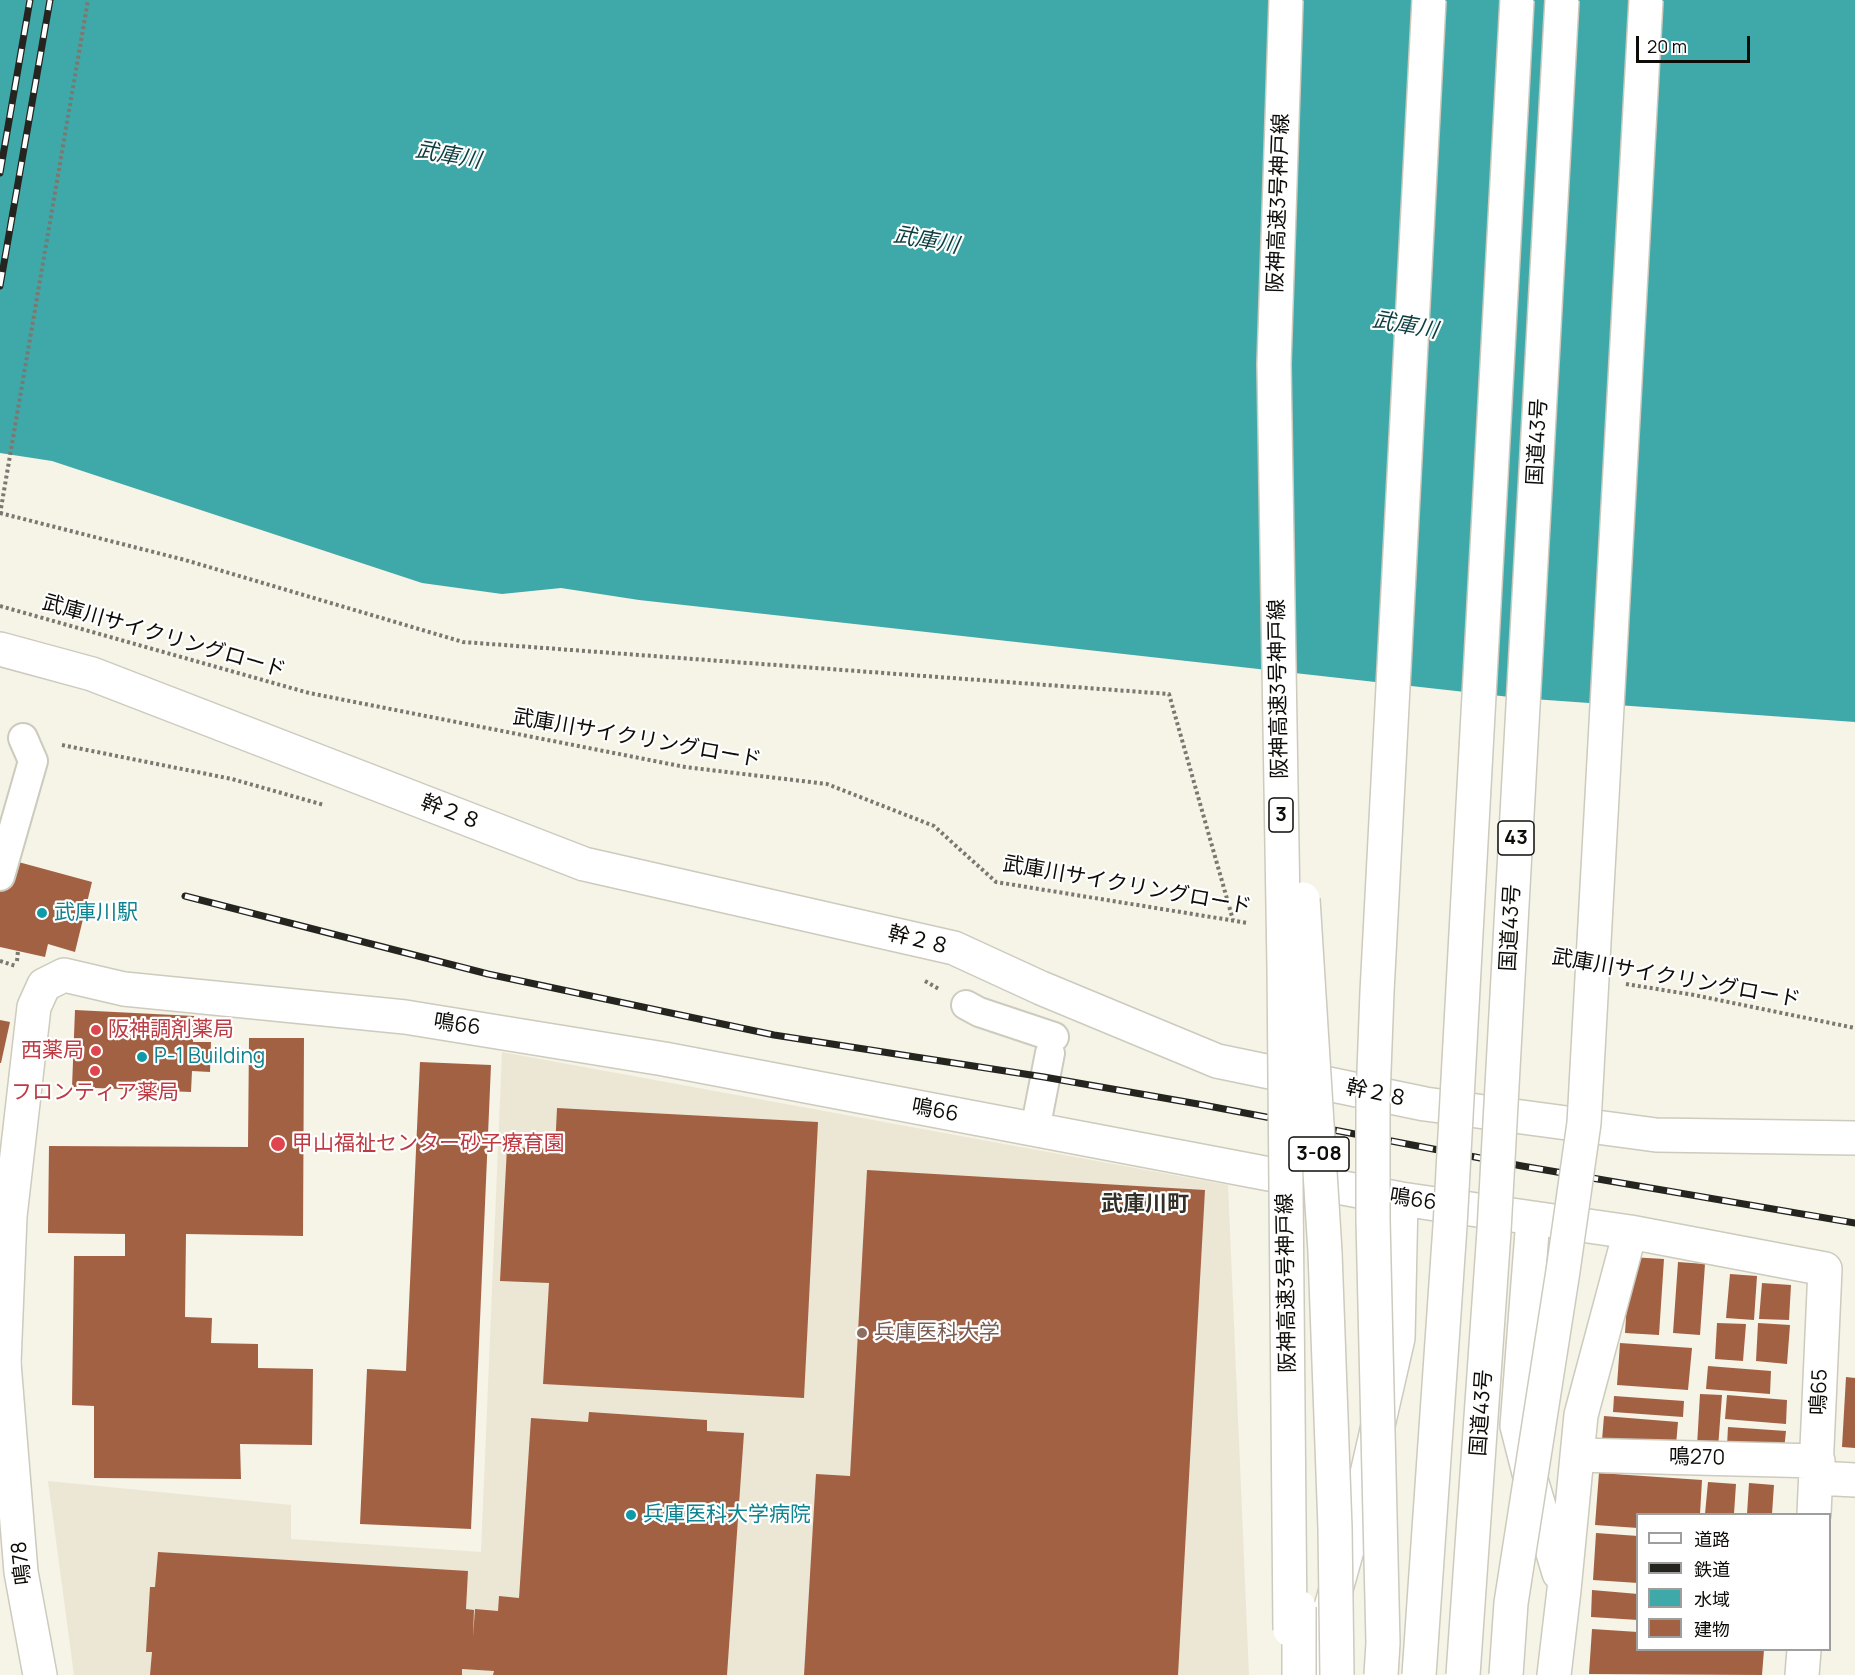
<!DOCTYPE html>
<meta charset="utf-8">
<style>
body{margin:0}
#map{position:relative;width:1855px;height:1675px;overflow:hidden;background:#f6f3e7;font-family:Manrope,"Noto Sans JP",sans-serif}
canvas{display:block}
.legend{position:absolute;left:1636px;top:1513px;width:195px;height:138px;box-sizing:border-box;background:#fff;border:2px solid #9e9e9c;margin:0;padding:8px 10px;list-style:none;font-size:18px;color:#0d0c08}
.legend li{display:flex;align-items:center;gap:12px;height:30px}
.legend b{width:30px;border:2px solid #9e9e9c}
.scale{position:absolute;left:1636px;top:36px;width:114px;height:27px;box-sizing:border-box;border:3px solid #0d0c08;border-top:0;padding-left:8px;font-size:18px;line-height:21px;white-space:nowrap;color:#0d0c08;-webkit-text-stroke:4px #fff;paint-order:stroke}
</style>
<div id="map">
<canvas width="1855" height="1675"></canvas>
<ul class="legend">
<li><b style="height:8px;background:#fff"></b>道路</li>
<li><b style="height:8px;background:#25241f"></b>鉄道</li>
<li><b style="height:16px;background:#3fa9aa"></b>水域</li>
<li><b style="height:16px;background:#a36144"></b>建物</li>
</ul>
<div class="scale">20 m</div>
</div>
<script>
const ctx = document.querySelector('canvas').getContext('2d');
ctx.lineJoin = 'round';
function paint(path, color) { ctx.fillStyle = color; ctx.fill(path, 'evenodd'); }
function strokePath(path, color, width, dash) { ctx.strokeStyle = color; ctx.lineWidth = width; ctx.lineCap = dash ? 'butt' : 'round'; ctx.setLineDash(dash || []); ctx.stroke(path); }
function write(font, color, halo, rows, align = 'center') {
  ctx.font = font + ' Manrope,"Noto Sans JP",sans-serif'; ctx.lineWidth = 4.5; ctx.setLineDash([]); ctx.textBaseline = 'middle'; ctx.strokeStyle = halo; ctx.fillStyle = color; for (const [text, x, y, turn = 0] of rows) {
    ctx.save(); ctx.translate(x, y); ctx.rotate((+turn || 0) * Math.PI / 180); ctx.textAlign = isNaN(turn) ? turn : align; if (halo) ctx.strokeText(text, 0, 0); ctx.fillText(text, 0, 0); ctx.restore();
  }
}
const built = new Path2D(`
 M502,1052L1228,1185L1249,1675H74L48,1481L291,1505V1539L481,1552Z`);
const water = new Path2D(`
 M0,0H1855V722L1519,698L639,600L561,588L502,594L422,583L52,461L0,453Z`);
const building = new Path2D(`
 M0,857L92,882L75,952L48,944L45,957L0,947Z
 M75,1010L194,1016L193,1042H211L210,1072L192,1071L191,1092L72,1087Z
 M0,1020L10,1022L1,1063H0Z
 M249,1038H304L303,1236L186,1234L185,1317L212,1318L211,1343L258,1344V1368L313,1369L312,1445L240,1444L241,1479L94,1478V1406L72,1405L74,1256H125V1234L48,1233L49,1146L248,1147Z
 M420,1062L491,1065L471,1529L360,1524L367,1369L406,1371Z
 M557,1108L818,1122L804,1398L543,1384L549,1283L500,1281L507,1147L555,1149Z
 M867,1170L1205,1190L1178,1675H804L816,1474L850,1476Z
 M1630,1257L1664,1259L1659,1335L1625,1333Z
 M1678,1262L1705,1264L1700,1335L1673,1333Z
 M1730,1274L1757,1276L1754,1320L1726,1318Z
 M1762,1283L1791,1285L1789,1320L1759,1319Z
 M1717,1323L1746,1324L1743,1361L1715,1359Z
 M1758,1323L1790,1325L1787,1364L1756,1361Z
 M1620,1343L1692,1348L1688,1390L1617,1385Z
 M1708,1366L1771,1371L1770,1394L1706,1389Z
 M1846,1377L1855,1378V1448L1842,1447Z
 M1700,1394L1722,1395L1718,1448L1697,1446Z
 M1727,1395L1787,1400L1786,1424L1725,1419Z
 M1614,1396L1684,1401L1683,1417L1613,1412Z
 M589,1412L707,1420V1431L744,1433L727,1675H493L494,1671L462,1669V1675H150L152,1652H146L150,1587H155L158,1552L468,1571L466,1609L474,1610L473,1637L475,1609L498,1611L499,1596L519,1598L531,1418L588,1422Z
 M1604,1416L1678,1422L1676,1445L1602,1440Z
 M1728,1427L1786,1431L1784,1450L1727,1446Z
 M1599,1473L1702,1480L1700,1514H1638V1528L1595,1525Z
 M1708,1482L1736,1484L1734,1514H1705Z
 M1749,1483L1774,1485L1772,1514H1747Z
 M1596,1533L1638,1536V1583L1593,1580Z
 M1592,1590L1638,1594V1620L1591,1617Z
 M1592,1629L1638,1632V1650H1764L1762,1675L1589,1674Z`);
const path = new Path2D(`
 M0,513L185,560L463,642L1169,694L1233,920
 M0,606L309,693L685,767L827,784L934,826L996,882L1248,923
 M62,745L232,779L324,805
 M0,961L16,966
 M17,961L18,951
 M925,981L939,989
 M1626,984L1694,995L1855,1028`);
const pedestrian = new Path2D(`
 M0,876L33,761L23,738
 M966,1005L979,1012L1054,1037
 M1035,1130L1050,1053`);
const minor = new Path2D(`
 M1533,1219L1517,1426L1529,1473L1559,1573
 M0,1364L4,1363L10,1216L34,1007L44,985L64,975L124,989L405,1017L664,1059L1401,1199L1630,1232L1825,1269L1814,1514
 M1577,1455L1818,1461
 M1817,1478L1855,1480
 M1312,1675L1361,1500L1398,1338L1401,1199
 M1554,1675L1564,1590L1581,1415L1630,1232
 M1802,1675L1804,1650`);
const tertiary = new Path2D(`
 M0,649L92,674L584,864L954,948L1041,988L1217,1061L1425,1104L1656,1135L1855,1138
 M4,1363L21,1572L40,1675`);
const rail = new Path2D(`
 M0,173L30,0
 M0,286L50,0
 M185,896L488,974L774,1035L1044,1077L1198,1104L1522,1166L1855,1223`);
const pathBridge = new Path2D(`
 M0,514L88,0`);
const trunkBridge = new Path2D(`
 M1381,1675L1383,1643L1373,1220V1098L1377,992L1429,0
 M1419,1675L1450,1226L1517,0
 M1463,1675L1494,1231L1562,0
 M1506,1675L1511,1603L1563,1271L1584,1123L1646,0`);
const motorwayBridge = new Path2D(`
 M1286,0L1274,364L1284,967L1290,1630
 M1303,899L1325,1252L1335,1528L1337,1675
 M1299,1607V1675`);
const markers = [
 [42,913,6,"#0f9aa8"],
 [96,1030,6,"#e0444e"],
 [96,1051,6,"#e0444e"],
 [142,1057,6,"#0f9aa8"],
 [95,1071,6,"#e0444e"],
 [278,1144,8,"#e0444e"],
 [862,1333,6,"#8d6e63"],
 [631,1515,6,"#0f9aa8"]
];
const shields = [
 [1281,815,24],
 [1516,838,36],
 [1319,1154,60]
];
const shieldNames = [
 ["3",1281,815],
 ["43",1516,838],
 ["3-08",1319,1154]
];
const streetNames = [
 ["阪神高速3号神戸線",1279,203,-88],
 ["国道43号",1538,442,-87],
 ["武庫川サイクリングロード",164,637,16],
 ["阪神高速3号神戸線",1279,689,-91],
 ["武庫川サイクリングロード",637,739,10],
 ["幹２８",451,813,21],
 ["武庫川サイクリングロード",1127,886,10],
 ["国道43号",1511,928,-87],
 ["幹２８",919,941,14],
 ["武庫川サイクリングロード",1676,979,10],
 ["鳴66",457,1025,9],
 ["幹２８",1377,1094,12],
 ["鳴66",935,1111,11],
 ["鳴66",1413,1200,9],
 ["阪神高速3号神戸線",1287,1283,-91],
 ["鳴65",1820,1392,-88],
 ["国道43号",1482,1413,-86],
 ["鳴270",1697,1458,1],
 ["鳴78",22,1563,-97]
];
const cultureNames = [
 ["武庫川駅",54,913],
 ["P-1 Building",154,1057],
 ["兵庫医科大学病院",643,1515]
];
const healthNames = [
 ["阪神調剤薬局",108,1030],
 ["西薬局",84,1051,"right"],
 ["フロンティア薬局",95,1093,"center"],
 ["甲山福祉センター砂子療育園",292,1144]
];
const educationNames = [
 ["兵庫医科大学",874,1333]
];
const waterNames = [
 ["武庫川",448,156,10],
 ["武庫川",926,241,10],
 ["武庫川",1405,326,10]
];
const neighbourhoodNames = [
 ["武庫川町",1145,1205]
];
paint(built, '#ece7d4');
paint(water, '#3fa9aa');
paint(building, '#a36144');
strokePath(pedestrian, '#cdcabe', 32);
strokePath(minor, '#cdcabe', 36);
strokePath(tertiary, '#cdcabe', 36);
strokePath(path, '#7a7870', 4, [3, 3]);
strokePath(pedestrian, '#fff', 28);
strokePath(minor, '#fff', 33);
strokePath(tertiary, '#fff', 33);
strokePath(rail, '#25241f', 7);
strokePath(rail, '#fff', 4.5, [14]);
strokePath(trunkBridge, '#cdcabe', 36, []);
strokePath(motorwayBridge, '#cdcabe', 36, []);
strokePath(pathBridge, '#7a7870', 4, [3, 3]);
strokePath(trunkBridge, '#fff', 33);
strokePath(motorwayBridge, '#fff', 33);
for (const [x, y, r, color] of markers) { const dot = new Path2D(); dot.arc(x, y, r, 0, 2 * Math.PI); ctx.fillStyle = color; ctx.fill(dot); strokePath(dot, '#fff', 2); }
for (const [x, y, w] of shields) { const box = new Path2D(); box.roundRect(x - w / 2, y - 17, w, 34, 4.5); ctx.fillStyle = '#fff'; ctx.fill(box); strokePath(box, '#0d0c08', 1.5); }
write('bold 20px', '#0d0c08', null, shieldNames);
write('21px', '#0d0c08', '#fff', streetNames);
write('21px', '#0d838f', '#fff', cultureNames, 'left');
write('21px', '#be3a42', '#fff', healthNames, 'left');
write('21px', '#785e54', '#fff', educationNames, 'left');
write('italic 22px', '#0e3e3f', '#fff', waterNames);
write('bold 22px', '#322f26', '#fff', neighbourhoodNames);
</script>
